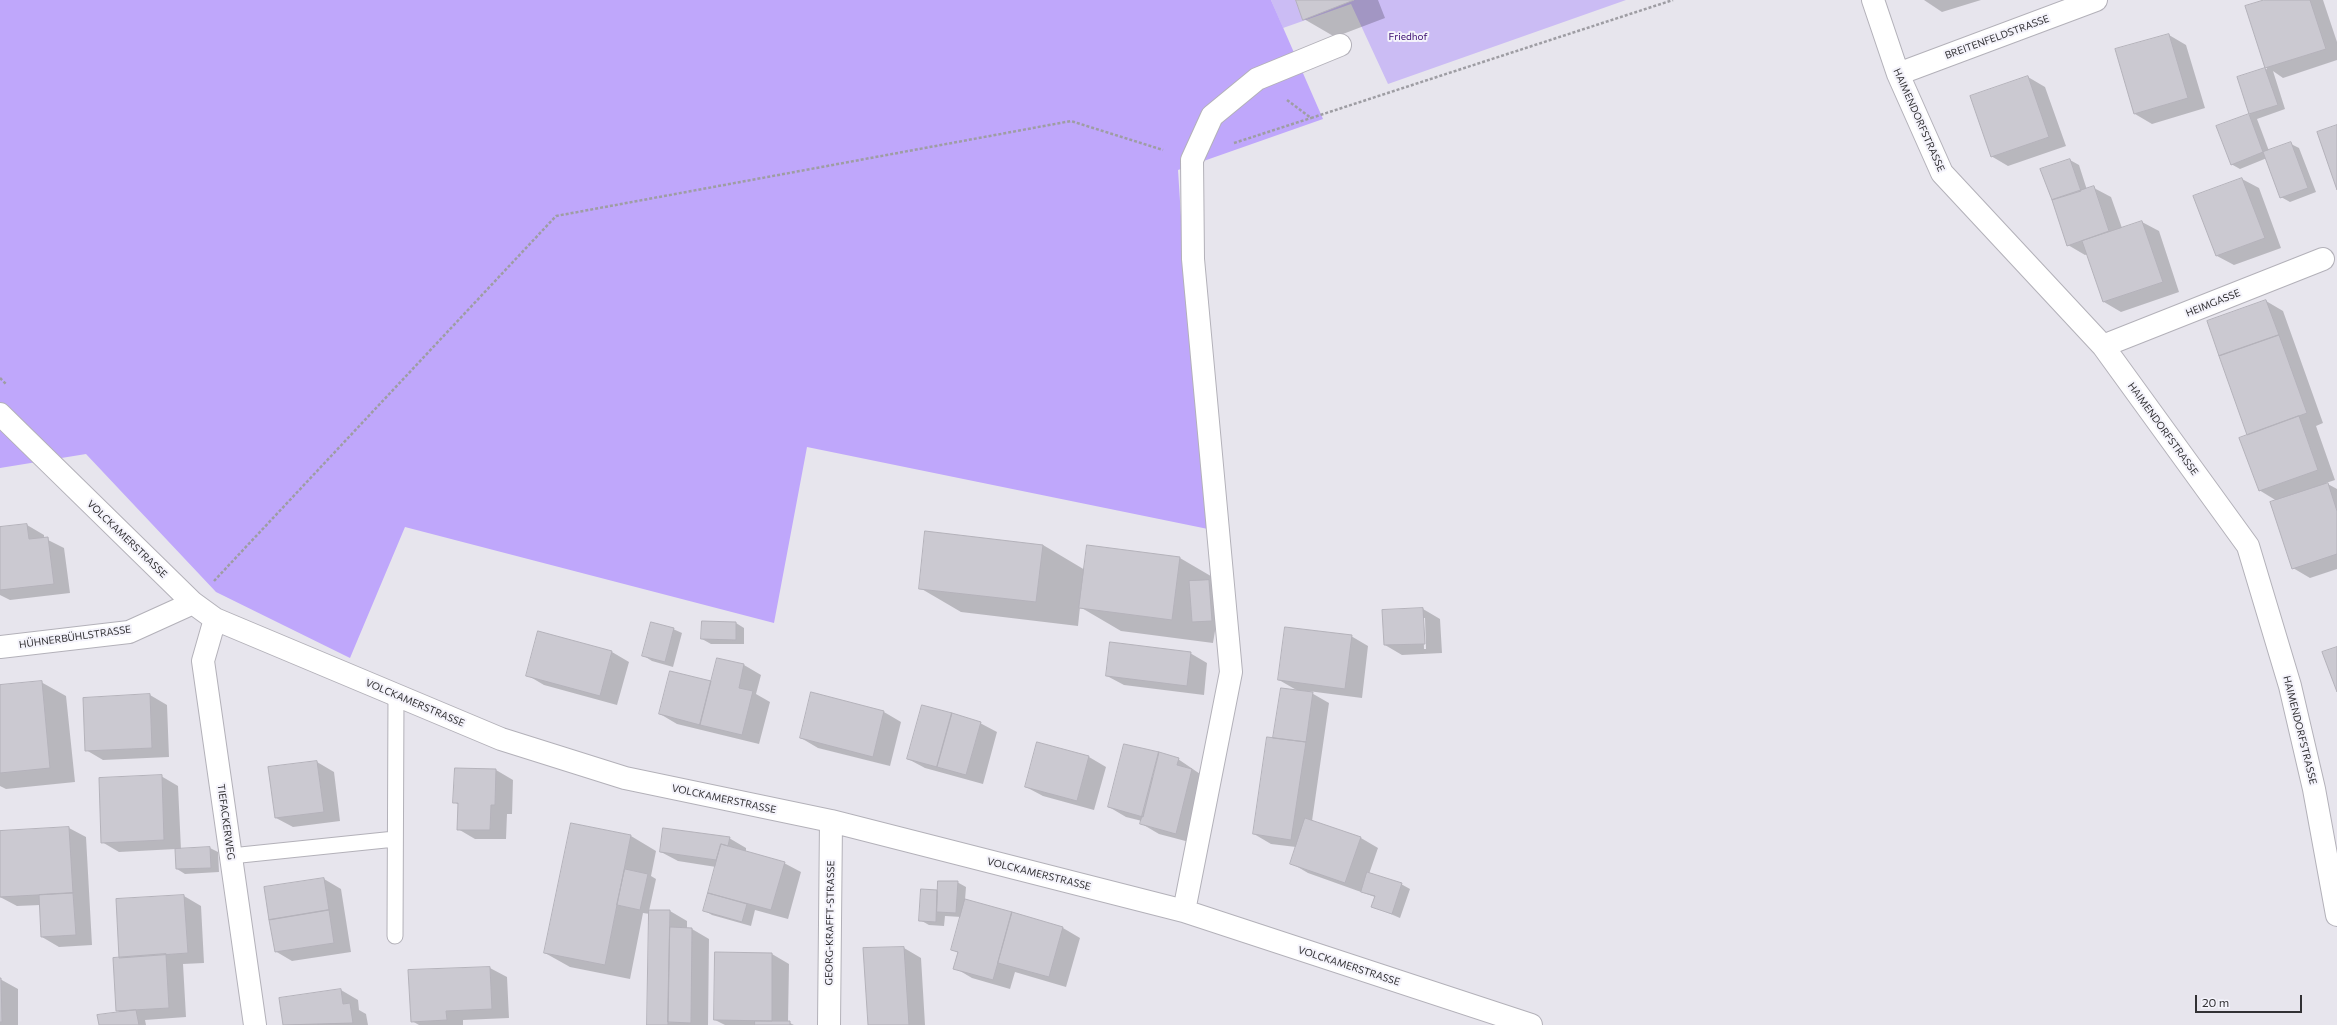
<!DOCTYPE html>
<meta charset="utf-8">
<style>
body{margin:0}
#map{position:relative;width:2337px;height:1025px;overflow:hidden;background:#e7e5ed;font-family:Commissioner,sans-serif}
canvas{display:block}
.scale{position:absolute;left:2195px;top:995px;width:107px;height:18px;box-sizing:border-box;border:2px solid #323134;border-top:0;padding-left:5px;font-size:12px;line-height:14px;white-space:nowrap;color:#323134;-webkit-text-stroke:3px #f4f3fb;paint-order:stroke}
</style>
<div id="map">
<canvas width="2337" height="1025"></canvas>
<div class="scale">20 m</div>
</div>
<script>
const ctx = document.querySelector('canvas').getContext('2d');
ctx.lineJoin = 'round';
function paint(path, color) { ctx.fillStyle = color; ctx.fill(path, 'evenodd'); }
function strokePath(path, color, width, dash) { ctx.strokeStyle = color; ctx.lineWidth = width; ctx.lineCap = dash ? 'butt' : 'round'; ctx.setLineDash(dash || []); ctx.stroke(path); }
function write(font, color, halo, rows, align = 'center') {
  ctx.font = font + ' Commissioner,sans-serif'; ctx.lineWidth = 4; ctx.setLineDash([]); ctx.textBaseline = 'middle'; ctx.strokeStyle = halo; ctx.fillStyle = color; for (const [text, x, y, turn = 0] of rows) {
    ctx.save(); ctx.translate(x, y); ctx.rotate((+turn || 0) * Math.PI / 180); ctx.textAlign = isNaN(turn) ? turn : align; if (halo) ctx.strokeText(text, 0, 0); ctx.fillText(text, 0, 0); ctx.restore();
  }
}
const green = new Path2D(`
 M1271,0H1626L1388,84L1351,4L1283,28Z`);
const forest = new Path2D(`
 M0,0H1271L1323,119L1178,170L1184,263L1208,529L807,447L774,623L405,527L350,658L216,592L86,454L0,468Z`);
const shadow = new Path2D(`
 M1297,0H1378L1385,18L1335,37L1304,19Z
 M1924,0H1981L1942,12Z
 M2267,0H2323L2337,42V60L2283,78L2273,71L2285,109L2257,119L2269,151L2291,144L2299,148L2316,192L2290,202L2281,197L2267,158L2240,169L2231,164L2218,127L2250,115L2239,78L2267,69L2247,7Z
 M2169,35L2186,45L2205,108L2152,124L2135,114Z
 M2028,77L2045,87L2066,146L2008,166L1991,156Z
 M2070,160L2079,165L2087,190L2094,188L2111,197L2122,228L2142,222L2159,231L2179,292L2121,312L2104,302L2088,254L2085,255L2068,245L2042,170Z
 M2242,179L2259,188L2281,248L2234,265L2217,256Z
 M2266,301L2283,311L2323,423L2316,426L2335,480L2326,483L2337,489V569L2310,578L2293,568L2277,501L2259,490L2248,436L2208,322Z
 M27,525L44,535V538L64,548L70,593L10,600L0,595V528Z
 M1043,545L1085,570L1088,547L1180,558L1221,582L1220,625H1216L1213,643L1121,631L1080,607L1078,626L961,612L920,588Z
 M1423,609L1440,619L1442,653L1402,655L1385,645ZM1423,618H1425L1426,649H1424Z
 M736,623L744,628V644H711L702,639Z
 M673,629L682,633L673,667L652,661L644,656Z
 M539,632L612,652L629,662L617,705L544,685L527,675Z
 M1351,636L1368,646L1362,698L1308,691L1329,703L1312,821L1361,838L1378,848L1369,874L1401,884L1410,889L1400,918L1372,906L1375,897L1308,873L1291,863L1296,847L1271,844L1254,834L1274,739L1300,692L1279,680Z
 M1190,653L1207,663L1204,695L1124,685L1107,676Z
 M718,659L744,665L761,675L756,694L770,702L759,744L677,724L660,714L671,672L712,682Z
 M41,682L66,696L75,782L6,789L0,786V686Z
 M150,695L167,705L169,757L103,760L86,750Z
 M884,712L901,722L890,766L818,748L801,738Z
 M980,723L997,732L983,784L925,768L908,759Z
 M1038,743L1089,757L1106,767L1094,810L1043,796L1026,787Z
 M1178,759L1209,780L1193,843L1159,834L1142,824V821L1126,817L1109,807Z
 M317,762L334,772L340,821L293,827L276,818L269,768Z
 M496,770L513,780L512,814H507L506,839H475L458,829L459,805L454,802Z
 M161,776L178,786L181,850L210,848L218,852L219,872L185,874L177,869L176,849L119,852L102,842Z
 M572,824L631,836L656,851L651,876L656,879L649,911H670L687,921V929H692L709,939L708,1025H648L650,914L643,913L630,979L570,967L545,953Z
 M69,828L86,837L92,945L59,947L42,937L40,905L17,906L0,897V832Z
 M729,838L746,848V852L784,863L801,872L788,919L755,910L751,926L712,915L704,910L716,867L678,861L661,852Z
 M324,879L341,889L351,952L292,961L275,951Z
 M957,882L966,887L965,900L1063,928L1080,938L1066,987L1015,972L1010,989L972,978L955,968L959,953L952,950L961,917L945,916L944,926L929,925L920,920L921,890L938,891Z
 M184,896L201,906L204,963L183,964L186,1017L145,1020L146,1025H100L121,1013L117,1010L120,958Z
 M904,948L921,958L925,1025H869Z
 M716,953L772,954L789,964L788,1022L794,1025H725L715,1020Z
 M490,968L507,977L509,1018L463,1020V1025H419L412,1021L409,971Z
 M0,979L18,989V1025H0Z
 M341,990L358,1000L359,1010L366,1014L368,1025H284L280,999Z`);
const building = new Path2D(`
 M1296,0H1354L1303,20Z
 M2264,0H2310L2326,49L2265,68L2245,6Z
 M2169,34L2188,98L2134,114L2115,49Z
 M2265,68L2278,105L2249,114L2237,77Z
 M2028,76L2049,137L1991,157L1970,96Z
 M2249,114L2263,152L2231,165L2216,126Z
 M2337,125V190L2317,132Z
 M2291,142L2308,188L2280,198L2263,152Z
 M2070,159L2081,191L2052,200L2040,169Z
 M2242,178L2265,238L2216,256L2193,196Z
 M2094,186L2109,231L2067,246L2052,200Z
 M2142,221L2163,282L2103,302L2082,241Z
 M2266,300L2279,335L2219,356L2207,321Z
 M2279,335L2307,413L2247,435L2219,356Z
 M2299,416L2318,470L2259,491L2239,438Z
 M2328,483L2337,511V554L2292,569L2270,502Z
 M27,524L29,539L48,537L54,584L0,590V527Z
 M925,531L1043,545L1036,602L919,589Z
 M1087,545L1180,557L1172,620L1079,608Z
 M1209,580L1212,621L1192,622L1189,581Z
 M1423,608L1425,644L1384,645L1382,610Z
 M702,621L736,622V640L701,639Z
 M651,622L674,628L665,662L642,656Z
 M1285,627L1352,635L1345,689L1278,680Z
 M538,631L612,651L600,696L526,676Z
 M1110,642L1191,652L1187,686L1106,676Z
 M2337,647V692L2322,652Z
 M717,658L744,664L739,688L753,691L742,735L700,725Z
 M670,671L711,681L700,725L659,714Z
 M42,681L50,768L0,773V685Z
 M1281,688L1313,692L1306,742L1273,738Z
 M811,692L884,711L873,757L800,738Z
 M150,694L152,748L85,751L83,698Z
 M922,705L952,713L937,767L907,759Z
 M952,713L981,722L966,775L937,767Z
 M1267,737L1306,742L1291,840L1253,834Z
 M1037,742L1089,756L1077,801L1025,787Z
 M1124,744L1159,752L1143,817L1108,807Z
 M1159,752L1179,758L1177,765L1192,769L1176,834L1140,824Z
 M317,761L324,812L275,818L268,767Z
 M455,768L496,769L495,805H491L490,830H457L458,803H453Z
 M162,775L164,840L101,843L99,778Z
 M1305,818L1361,837L1345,883L1290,864Z
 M571,823L631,835L605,965L544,953Z
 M69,827L73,893L0,897V831Z
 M663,828L730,837L728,846L721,844L716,860L660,852Z
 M721,844L785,862L771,910L708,893Z
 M210,847L211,868L176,869L175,849Z
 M625,869L648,874L640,910L617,905Z
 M1367,872L1402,883L1392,914L1371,907L1375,896L1361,892Z
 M324,878L329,910L269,920L264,887Z
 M938,881H958L956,913L937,912Z
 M921,889L937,890L936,922L919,921Z
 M73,893L76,935L41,937L39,895Z
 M708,893L747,904L742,922L703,911Z
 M184,895L188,953L119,958L116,899Z
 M965,899L1012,912L993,980L953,969L958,952L951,950Z
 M329,910L334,943L275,952L269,920Z
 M649,910H670L668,1025H647Z
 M1012,912L1063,927L1049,977L998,963Z
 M670,927L692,928L691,1023L668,1022Z
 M904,947L909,1025H868L863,948Z
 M715,952L772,953V1021L714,1020Z
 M166,954L169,1008L116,1011L113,958Z
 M490,967L492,1009L446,1011L447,1020L411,1022L408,970Z
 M0,978H1L2,1022H0Z
 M341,989L343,1004L350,1003L353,1023L283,1025L279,998Z
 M136,1010L139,1025H99L97,1015Z
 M755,1021H790V1025H755Z`);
const path = new Path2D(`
 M1287,100L1311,118L1673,0
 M1234,143L1311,118
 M0,378L7,385
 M214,581L556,216L1071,121L1163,150`);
const service = new Path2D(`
 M231,856L395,839
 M395,936L396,695`);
const minor = new Path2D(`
 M1873,0L1898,74L1942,173L2103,346L2248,546L2290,686L2314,789L2337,915
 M1898,74L2096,0
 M2103,346L2323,259
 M0,414L193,603L215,619L501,739L625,778L831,821L1184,911L1531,1025
 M215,619L203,661L255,1025
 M0,647L129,632L193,603
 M1184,911L1231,672L1193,259L1192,160L1212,116L1257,79L1340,45
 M829,1025L831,821`);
const parkNames = [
 ["Friedhof",1408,37]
];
const streetNames = [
 ["BREITENFELDSTRASSE",1997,37,-20],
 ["HAIMENDORFSTRASSE",1919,120,66],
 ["HEIMGASSE",2213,303,-22],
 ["HAIMENDORFSTRASSE",2163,429,54],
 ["VOLCKAMERSTRASSE",127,539,44],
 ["HÜHNERBÜHLSTRASSE",75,637,-8],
 ["VOLCKAMERSTRASSE",415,703,23],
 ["HAIMENDORFSTRASSE",2300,730,76],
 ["VOLCKAMERSTRASSE",724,799,12],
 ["TIEFACKERWEG",226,822,82],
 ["VOLCKAMERSTRASSE",1039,874,14],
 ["GEORG-KRAFFT-STRASSE",830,923,-89],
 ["VOLCKAMERSTRASSE",1349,966,18]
];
paint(green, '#cbbcf4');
paint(forest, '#bfa7fb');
paint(shadow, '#0003');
paint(building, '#cbc9d1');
strokePath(building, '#b4b2ba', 1);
strokePath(service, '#b3b1b9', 17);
strokePath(minor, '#b3b1b9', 24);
strokePath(path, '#9e9da3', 2.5, [3, 2]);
strokePath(service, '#fff', 15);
strokePath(minor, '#fff', 22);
write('10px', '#390a6e', '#f4f3fb', parkNames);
write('10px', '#323134', '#f4f3fb', streetNames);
</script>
